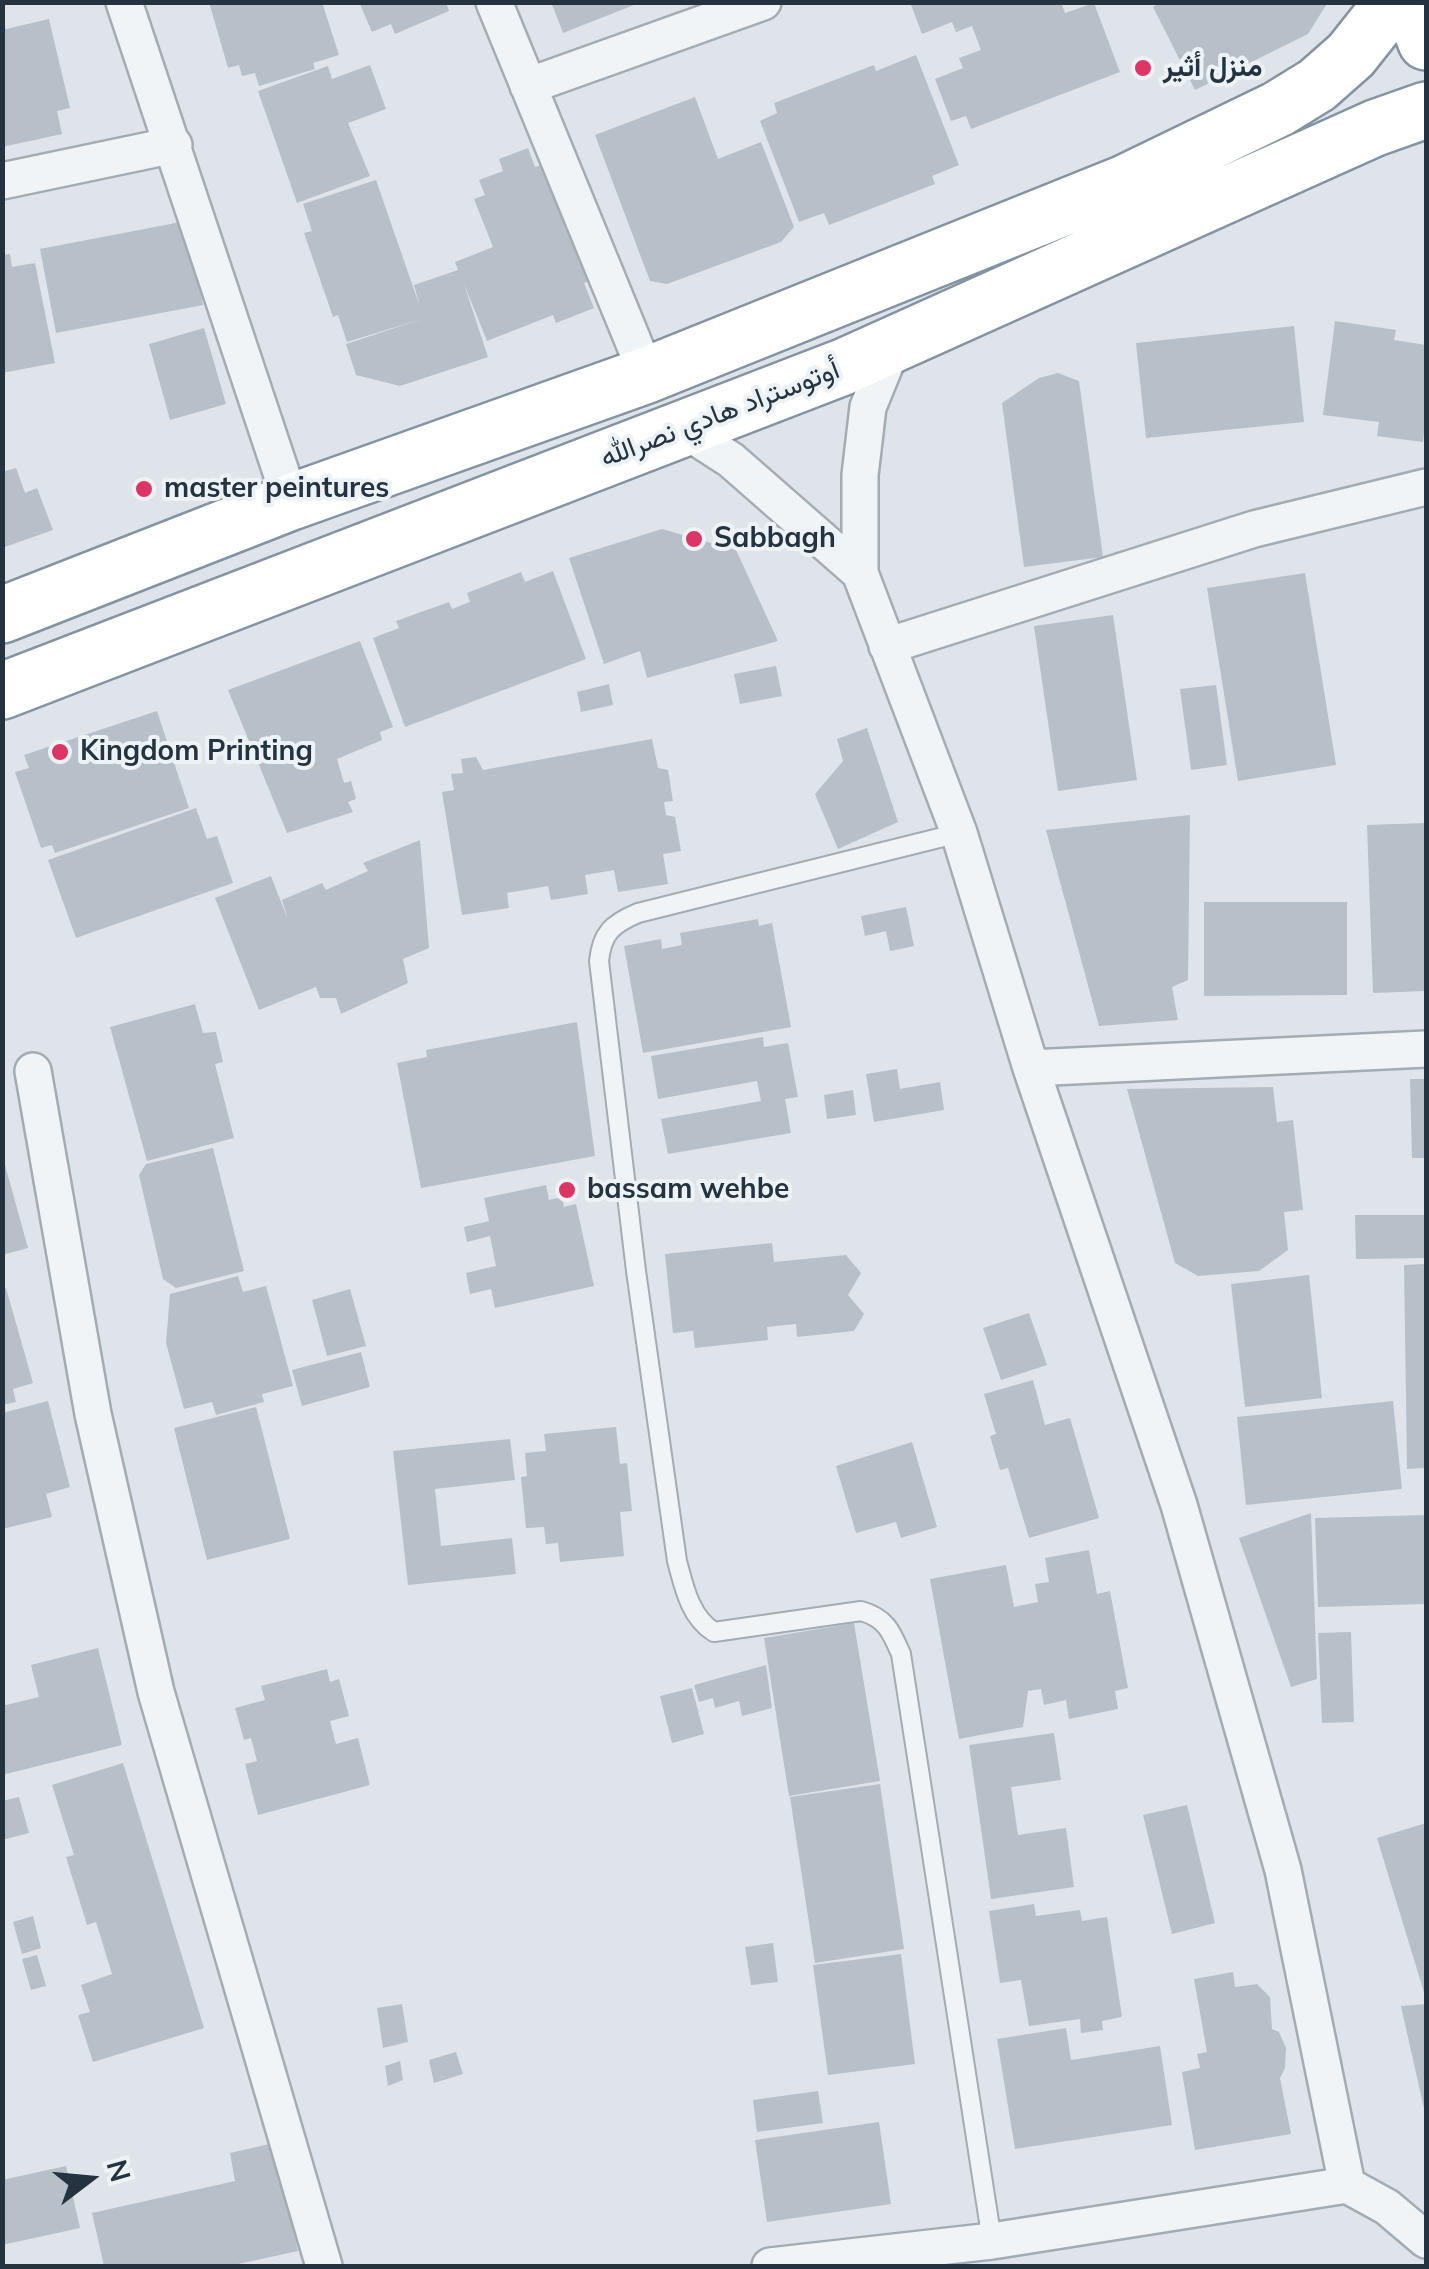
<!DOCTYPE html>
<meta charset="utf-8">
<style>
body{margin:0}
#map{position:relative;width:1429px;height:2269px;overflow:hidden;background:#dee4e9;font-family:Mulish,sans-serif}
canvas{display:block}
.frame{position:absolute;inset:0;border:5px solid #253341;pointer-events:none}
.north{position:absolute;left:40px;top:2129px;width:100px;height:100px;-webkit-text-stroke:8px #edf2f6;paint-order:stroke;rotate:74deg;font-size:28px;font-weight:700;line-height:40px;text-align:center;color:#253341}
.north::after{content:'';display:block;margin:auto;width:35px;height:45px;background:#253341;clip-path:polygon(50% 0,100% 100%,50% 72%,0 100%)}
</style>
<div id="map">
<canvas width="1429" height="2269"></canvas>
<div class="frame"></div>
<div class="north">N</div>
</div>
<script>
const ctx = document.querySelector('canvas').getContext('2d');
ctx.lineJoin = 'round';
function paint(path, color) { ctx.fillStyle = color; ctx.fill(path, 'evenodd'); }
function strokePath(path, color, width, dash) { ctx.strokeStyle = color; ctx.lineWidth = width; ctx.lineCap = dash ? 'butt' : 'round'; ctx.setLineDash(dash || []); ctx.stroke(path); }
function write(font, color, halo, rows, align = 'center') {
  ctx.font = font + ' Mulish,Vazirmatn,sans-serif'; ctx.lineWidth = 8; ctx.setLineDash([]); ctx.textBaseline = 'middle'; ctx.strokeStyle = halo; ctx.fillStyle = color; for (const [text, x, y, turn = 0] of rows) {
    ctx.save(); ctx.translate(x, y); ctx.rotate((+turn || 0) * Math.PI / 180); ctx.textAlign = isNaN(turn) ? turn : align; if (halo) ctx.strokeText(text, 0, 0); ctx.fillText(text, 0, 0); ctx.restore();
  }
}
const building = new Path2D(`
 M209,2H322L339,55L313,63L315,69L259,86L255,73L242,76L239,65L228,68Z
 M359,2H446L449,11L395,34L391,24L372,32Z
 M551,2H639V3L563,33Z
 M910,2H1061L1065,13L1094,3L1120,72L971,129L966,116L951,121L935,79L963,68L959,58L981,50L972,26L956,32L952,22L922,34Z
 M1161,2H1328L1308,34L1195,90L1153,7Z
 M49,19L70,108L57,111L62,134L2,147V30Z
 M916,55L959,165L932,176L935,184L829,225L824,213L799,222L760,121L777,113L774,103L874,65L876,71Z
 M370,65L386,109L348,123L370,176L297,203L258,91L328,66L332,79Z
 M695,97L718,159L761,142L794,227L781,242L667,284L650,281L595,135Z
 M528,148L535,167L542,165L589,281L584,283L594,308L556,323L553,315L487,341L464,284L488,357L400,386L356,375L346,344L425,318L347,342L338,315L333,317L304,233L312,231L303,204L376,180L420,307L414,285L458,270L455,262L493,247L474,199L485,195L479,180L503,171L499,159Z
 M186,221L203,305L56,333L40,249Z
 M10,254L12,267L35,263L55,363L2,373V255Z
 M1335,321L1396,330L1394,340L1426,345V414L1423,442L1377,436L1379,422L1323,415Z
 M1294,326L1304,422L1146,438L1136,343Z
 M204,328L226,404L170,420L149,344Z
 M1058,373L1079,381L1103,557L1024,567L1002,403L1039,378Z
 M16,468L25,493L37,488L53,530L2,548V472Z
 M662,529L736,550L778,641L647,678L640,651L604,664L569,558Z
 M553,571L586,659L405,727L373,638L399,628L396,621L449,602L452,609L470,602L467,593L521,572L525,582Z
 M1305,573L1336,765L1238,781L1207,588Z
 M1113,615L1137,780L1058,791L1034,626Z
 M360,641L393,727L380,732L382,740L337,759L344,783L351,781L356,799L348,802L353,812L287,833L228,690Z
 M776,666L782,696L740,704L734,674Z
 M609,684L613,705L581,712L577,692Z
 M1216,685L1227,765L1191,770L1180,689Z
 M157,711L189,808L55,853L52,845L41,848L15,772L29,768L24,755Z
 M867,728L898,822L838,849L815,794L843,761L837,739Z
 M652,739L658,768L668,770L673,801L664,802L666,815L675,817L681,851L663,854L668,884L618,892L614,870L585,875L588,894L551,900L548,886L507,893L509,908L462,915L442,792L454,790L451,774L463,773L461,759L476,757L483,770Z
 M196,808L207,839L217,836L233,883L76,938L48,860Z
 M1190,815L1188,980L1172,987L1178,1020L1099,1026L1046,830Z
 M1426,823V991L1373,993L1367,825Z
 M420,840L429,948L403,959L408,983L341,1014L336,998H320L316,987L259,1010L215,898L271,876L288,920L282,900L322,883L326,890L368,871L363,863Z
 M1204,902H1347V995L1204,996Z
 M906,907L914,946L890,951L886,931L865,936L861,916Z
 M758,919L759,926L772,923L791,1027L643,1053L624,946L661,939L662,949L682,945L680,933Z
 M195,1004L203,1033L216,1032L223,1062L215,1064L234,1138L147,1161L110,1027Z
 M577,1022L595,1156L421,1188L397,1063L427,1057L426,1050Z
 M763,1037L764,1047L788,1043L798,1097L785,1099L791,1133L668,1154L661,1119L761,1101L757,1081L658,1099L651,1056Z
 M897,1069L900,1089L940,1082L944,1110L874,1122L866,1074Z
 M1410,1079H1426V1158H1412Z
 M1273,1087L1277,1122L1293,1120L1303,1210L1284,1212L1288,1250L1259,1271L1198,1276L1175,1263L1127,1089Z
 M853,1090L856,1115L827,1119L824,1095Z
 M213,1148L244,1271L176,1288L163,1279L139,1175L146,1164Z
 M2,1154L28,1248L2,1255Z
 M546,1185L549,1200L562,1197L564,1207L576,1204L594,1286L495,1308L491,1289L470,1294L466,1273L496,1266L490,1236L467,1242L464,1227L489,1221L484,1198Z
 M1355,1215H1426V1258L1356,1259Z
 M772,1243L774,1262L846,1255L861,1273L848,1295L864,1314L854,1331L797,1337L796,1324L767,1327L768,1340L695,1348L693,1331L673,1333L665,1254Z
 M1426,1264V1468L1407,1469L1404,1265Z
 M1309,1275L1322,1398L1245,1407L1231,1284Z
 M238,1276L243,1292L266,1286L293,1386L262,1394L264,1402L216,1415L212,1402L184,1409L166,1343L170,1294Z
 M6,1288L33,1383L13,1389L16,1402L2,1405V1289Z
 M350,1289L366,1346L327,1356L312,1300Z
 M1029,1313L1047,1365L1001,1380L983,1328Z
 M361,1352L370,1387L302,1406L292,1370Z
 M1033,1380L1045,1425L1070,1418L1099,1518L1029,1538L1008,1468L1000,1470L990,1436L996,1434L984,1394Z
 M48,1401L70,1487L46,1494L52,1517L2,1529V1413Z
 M1393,1401L1402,1489L1246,1505L1237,1417Z
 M256,1407L290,1539L207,1560L174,1428Z
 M616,1427L620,1464L627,1463L632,1511L620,1512L624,1556L560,1562L558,1543L546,1544L544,1527L526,1528L521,1477L527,1476L525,1453L546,1451L544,1434Z
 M510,1439L515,1480L435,1489L441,1546L512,1538L516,1574L408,1585L393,1451Z
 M912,1442L937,1527L901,1538L896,1522L856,1533L836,1466Z
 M1311,1513L1317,1679L1291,1687L1239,1538Z
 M1426,1515V1604L1318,1607L1315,1518Z
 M1089,1550L1097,1594L1110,1591L1128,1688L1115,1691L1118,1709L1069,1719L1066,1700L1044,1705L1041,1689L1028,1691L1023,1727L959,1739L930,1579L1006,1565L1014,1607L1038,1602L1035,1584L1049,1582L1045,1558Z
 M854,1623L880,1781L789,1796L764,1638Z
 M1351,1632L1354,1722L1322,1723L1318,1633Z
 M98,1648L122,1745L2,1775V1706L39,1697L31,1665Z
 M766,1665L772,1708L742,1716L739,1701L715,1708L713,1698L699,1702L694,1685Z
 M327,1669L330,1682L339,1679L349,1716L330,1721L336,1744L358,1738L370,1785L258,1815L245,1764L257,1761L251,1738L244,1740L235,1708L265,1700L261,1686Z
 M692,1688L704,1734L672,1743L660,1696Z
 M1054,1733L1061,1780L1011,1787L1018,1835L1066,1828L1074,1887L991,1899L969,1745Z
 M123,1763L204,2028L93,2062L78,2015L90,2012L81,1985L112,1974L96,1922L87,1925L66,1857L74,1855L52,1785Z
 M880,1784L904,1949L815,1963L790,1797Z
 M19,1797L29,1833L2,1840V1801Z
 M1187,1805L1215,1923L1172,1934L1143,1815Z
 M1426,1823V1999L1377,1838Z
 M1034,1904L1036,1916L1080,1910L1082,1921L1107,1917L1122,2017L1102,2021L1103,2030L1081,2033L1080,2019L1029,2026L1021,1980L1000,1983L989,1911Z
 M33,1916L41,1948L22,1954L13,1922Z
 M773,1943L778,1982L751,1985L745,1947Z
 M901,1954L915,2064L828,2075L813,1965Z
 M37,1955L46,1986L31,1990L22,1959Z
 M1233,1972L1235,1987L1257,1984L1270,1997L1272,2029L1279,2032L1286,2048L1285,2068L1280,2078L1291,2134L1195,2150L1182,2072L1200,2068L1197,2054L1207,2052L1194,1979Z
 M402,2004L408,2042L383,2048L377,2008Z
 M1426,2004V2112L1425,2113L1401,2006Z
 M1066,2028L1071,2060L1160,2046L1172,2125L1015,2149L997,2039Z
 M456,2052L463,2074L434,2083L429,2060Z
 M400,2061L403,2080L388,2086L385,2066Z
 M818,2091L823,2123L757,2132L753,2100Z
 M879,2122L891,2204L767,2222L755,2140Z
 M274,2143L298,2251L229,2266H104L92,2213L235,2181L230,2153Z
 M66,2166L80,2228L2,2245V2180Z`);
const service = new Path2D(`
 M959,833L638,913C612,924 602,933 599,961L636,1271L677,1561C684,1587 690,1617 714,1632L861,1611C886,1618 891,1631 901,1654L992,2241`);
const minor = new Path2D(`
 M124,2L291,502
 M494,2L647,375
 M528,86L763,2
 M2,181L174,145
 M893,346L868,407L860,475V573L959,833L1031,1068L1179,1505L1283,1870L1347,2185
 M683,429L731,460L860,573
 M887,646L1254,529L1426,487
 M1031,1068L1426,1049
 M33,1071L93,1414L156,1692L324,2266
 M770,2266L992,2241L1347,2185L1387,2207L1426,2240`);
const trunk = new Path2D(`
 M1410,2L1426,42
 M2,615L291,502L647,375L1125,183L1278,109L1317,85L1351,55L1393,2
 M2,691L843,367L1375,128L1426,110`);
const markers = [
 [1143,68,10,"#db3664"],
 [144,489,10,"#db3664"],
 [694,539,10,"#db3664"],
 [60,752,10,"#db3664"],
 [567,1190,10,"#db3664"]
];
const poiNames = [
 ["منزل أثير",1163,68],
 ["master peintures",164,489],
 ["Sabbagh",714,539],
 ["Kingdom Printing",80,752],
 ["bassam wehbe",587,1190]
];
const streetNames = [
 ["أوتوستراد هادي نصرالله",720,414,-21]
];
paint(building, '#b7c0c9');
strokePath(service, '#a3abb3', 22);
strokePath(minor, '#a3abb3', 40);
strokePath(trunk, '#8493a1', 60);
strokePath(service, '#f1f4f7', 18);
strokePath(minor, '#f1f4f7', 35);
strokePath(trunk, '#fff', 55);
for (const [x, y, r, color] of markers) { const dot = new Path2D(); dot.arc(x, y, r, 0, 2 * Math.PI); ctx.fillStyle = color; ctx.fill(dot); strokePath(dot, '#edf2f6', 4); }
write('bold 28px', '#253341', '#edf2f6', poiNames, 'left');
write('28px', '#253341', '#edf2f6', streetNames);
</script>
